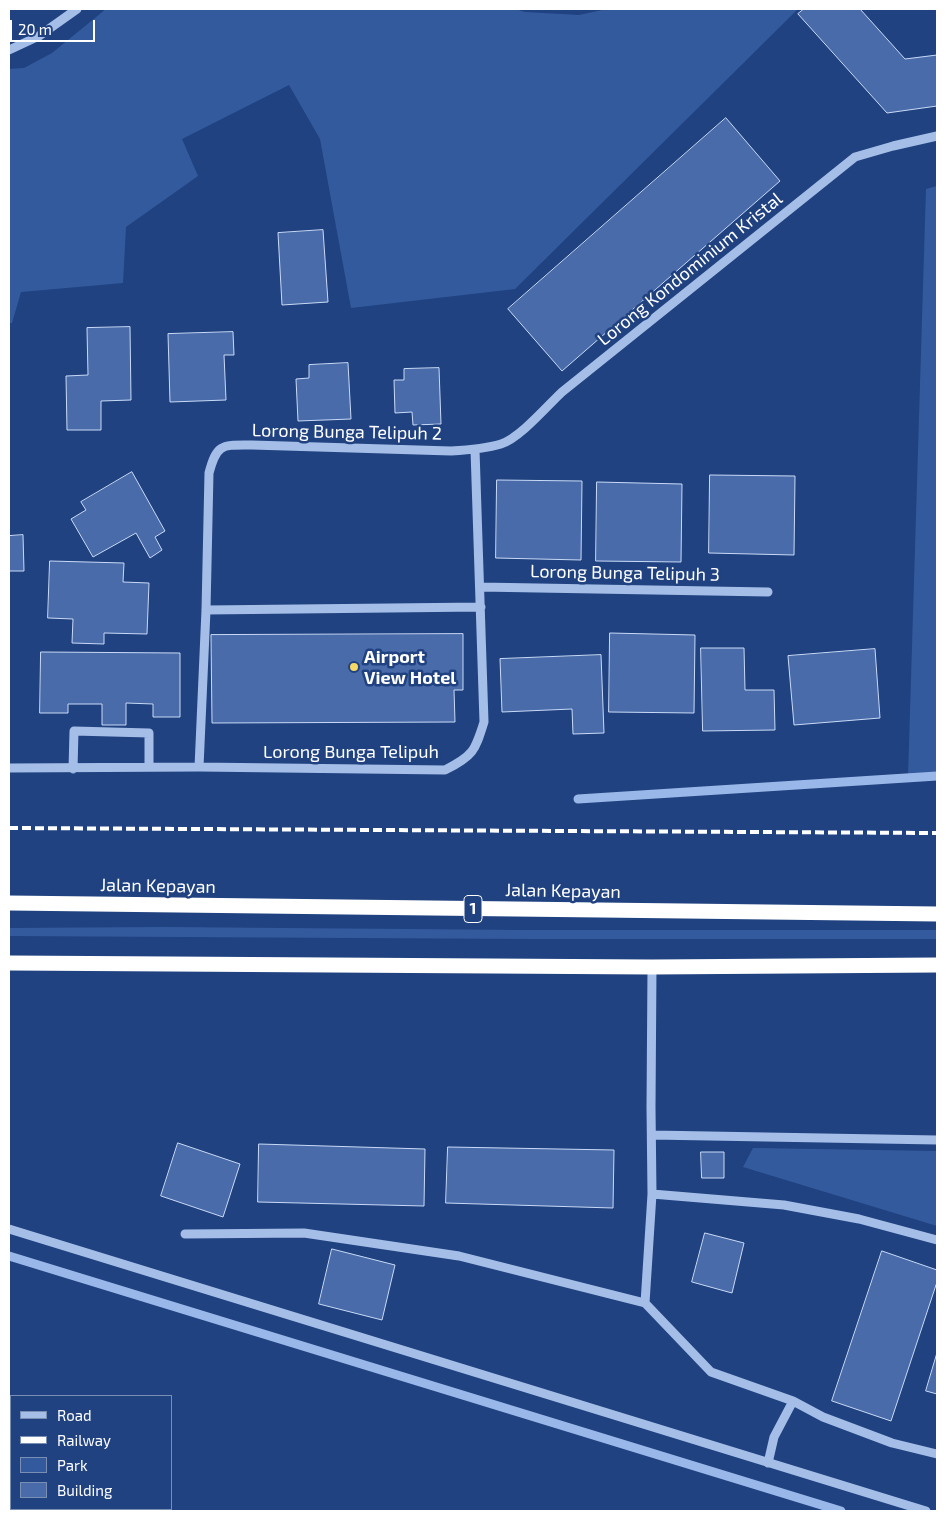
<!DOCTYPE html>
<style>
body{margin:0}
#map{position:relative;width:946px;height:1520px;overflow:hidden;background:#204280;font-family:"Exo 2",sans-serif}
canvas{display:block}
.frame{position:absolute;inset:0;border:10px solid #fff;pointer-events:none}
.legend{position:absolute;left:10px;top:1395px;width:162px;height:115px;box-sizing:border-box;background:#204280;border:1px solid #798eb3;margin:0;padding:6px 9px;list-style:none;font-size:15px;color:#fff}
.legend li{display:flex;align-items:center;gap:10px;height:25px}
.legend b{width:25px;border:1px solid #798eb3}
.scale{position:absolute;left:10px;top:20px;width:85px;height:22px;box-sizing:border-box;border:2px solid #fff;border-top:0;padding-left:6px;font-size:15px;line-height:18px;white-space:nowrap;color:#fff;-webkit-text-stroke:4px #204280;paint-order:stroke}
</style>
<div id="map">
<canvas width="946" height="1520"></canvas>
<div class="frame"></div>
<ul class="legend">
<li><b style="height:6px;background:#a5bee8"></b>Road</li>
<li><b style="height:6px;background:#fff"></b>Railway</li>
<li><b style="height:14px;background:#345a9e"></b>Park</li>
<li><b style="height:14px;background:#496baa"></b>Building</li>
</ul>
<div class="scale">20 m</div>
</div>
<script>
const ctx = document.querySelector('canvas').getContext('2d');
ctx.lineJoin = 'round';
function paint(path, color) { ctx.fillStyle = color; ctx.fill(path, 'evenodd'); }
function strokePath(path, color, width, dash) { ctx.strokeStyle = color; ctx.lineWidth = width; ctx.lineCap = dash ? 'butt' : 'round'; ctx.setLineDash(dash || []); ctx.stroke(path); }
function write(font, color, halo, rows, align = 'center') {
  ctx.font = font + ' "Exo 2",sans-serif'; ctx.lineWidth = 5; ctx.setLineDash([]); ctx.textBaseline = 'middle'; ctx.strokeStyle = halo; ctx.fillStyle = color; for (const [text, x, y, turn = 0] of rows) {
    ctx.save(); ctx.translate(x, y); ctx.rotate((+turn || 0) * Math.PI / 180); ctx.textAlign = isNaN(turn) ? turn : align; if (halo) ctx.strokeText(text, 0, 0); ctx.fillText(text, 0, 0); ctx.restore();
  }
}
const green = new Path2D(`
 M106,9H515L525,12L579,15L607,9H798L515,289L351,308L320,139L289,85L182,139L198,176L126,227L123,283L21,292L12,323H9V69L24,68L52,53Z
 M937,186V776L908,777L926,189Z
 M164,927L525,930H937V939H529L9,936V928Z
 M753,1148L937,1151V1226L743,1167Z`);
const stream = new Path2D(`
 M578,799L937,776
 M9,1256L841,1511`);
const taxiway = new Path2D(`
 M9,1481L11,1482
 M100,1509L108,1511`);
const building = new Path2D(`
 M804,9H860L905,59L937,55V106L887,113L798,14Z
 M726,118L780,181L562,371L508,309Z
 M323,230L328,302L282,305L278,233Z
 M130,327L131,400L101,401V430H67L66,376L88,375L87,328Z
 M233,332L234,355H224L226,400L170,402L168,334Z
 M348,363L351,419L298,421L296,379L309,378V365Z
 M439,368L441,424L413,425L412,412L395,413L394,380H404V369Z
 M132,472L165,531L155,537L162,550L150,558L136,533L93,557L71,519L86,510L81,502Z
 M710,475L795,476L794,555L709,553Z
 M497,480L582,481L581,560L496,558Z
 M597,482L682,484L681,562L596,561Z
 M23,535L24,571H9V581V536Z
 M50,561L124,563L123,582L149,583L147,634L104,633V644L72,643L73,619L48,618Z
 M610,633L695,635L694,713L609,712Z
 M463,634V690H454L455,722L212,723L211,635Z
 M701,648H744L745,690H774L775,730L703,731Z
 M875,649L880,718L794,725L788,656Z
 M41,652L180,653V717H153V704L126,703V725H102V704H68V713H40Z
 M601,655L604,733L573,734L572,709L502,712L500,659Z
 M178,1143L240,1164L223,1217L161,1196Z
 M259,1144L425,1149L424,1206L258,1202Z
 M448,1147L614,1150L613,1208L446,1203Z
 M701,1152H724V1178H702Z
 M705,1233L744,1243L732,1293L692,1282Z
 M332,1249L395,1265L382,1320L319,1304Z
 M882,1251L937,1270V1282L891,1421L832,1401Z
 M937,1353V1394L926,1391Z`);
const minor = new Path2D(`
 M9,50L39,36L77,9
 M480,587L768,592
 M206,610L481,607
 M199,767L206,610L209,473C217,443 222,445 252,445L451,451C468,450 484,449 501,444C520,438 547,406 562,392L855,157L893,146L937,136
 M9,768L199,767L445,770C473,756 475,751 484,722L475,450
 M73,769L74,731L149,733V767
 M652,1135L937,1140
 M652,1194L784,1205L859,1219L937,1240
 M9,1229L926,1511
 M185,1234L304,1233L459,1256L645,1303L711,1372L793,1401L823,1417L892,1443L937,1454
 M645,1303L652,1194L651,1107L652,967
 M768,1463L774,1437L793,1401`);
const highway = new Path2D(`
 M9,903L937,914
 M9,963L652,967L937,965`);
const rail = new Path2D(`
 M9,828L937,833`);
const markers = [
 [354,667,5,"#f5d866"]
];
const shields = [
 [473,909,18]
];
const shieldNames = [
 ["1",473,909]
];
const streetNames = [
 ["Lorong Kondominium Kristal",690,269,-39],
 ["Lorong Bunga Telipuh 2",347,432,1],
 ["Lorong Bunga Telipuh 3",625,573,1],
 ["Lorong Bunga Telipuh",351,752],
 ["Jalan Kepayan",158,886,1],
 ["Jalan Kepayan",563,891,1]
];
const poiNames = [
 ["Airport",364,657],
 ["View Hotel",364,678]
];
paint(green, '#345a9e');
strokePath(stream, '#99b7e9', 9);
strokePath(taxiway, '#90a0c0', 76);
paint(building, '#496baa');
strokePath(building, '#c9daf6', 1);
strokePath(minor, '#a5bee8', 9);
strokePath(highway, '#fff', 15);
strokePath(rail, '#fff', 4, [9, 4]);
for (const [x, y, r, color] of markers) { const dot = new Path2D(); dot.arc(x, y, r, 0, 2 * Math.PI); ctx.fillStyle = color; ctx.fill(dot); strokePath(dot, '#204280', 2); }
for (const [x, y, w] of shields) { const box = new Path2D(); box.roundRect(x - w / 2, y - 13.5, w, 27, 4); ctx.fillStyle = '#204280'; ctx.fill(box); strokePath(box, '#fff', 1); }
write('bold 16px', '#fff', null, shieldNames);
write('18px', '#fff', '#204280', streetNames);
write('bold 18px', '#fff', '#204280', poiNames, 'left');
</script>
